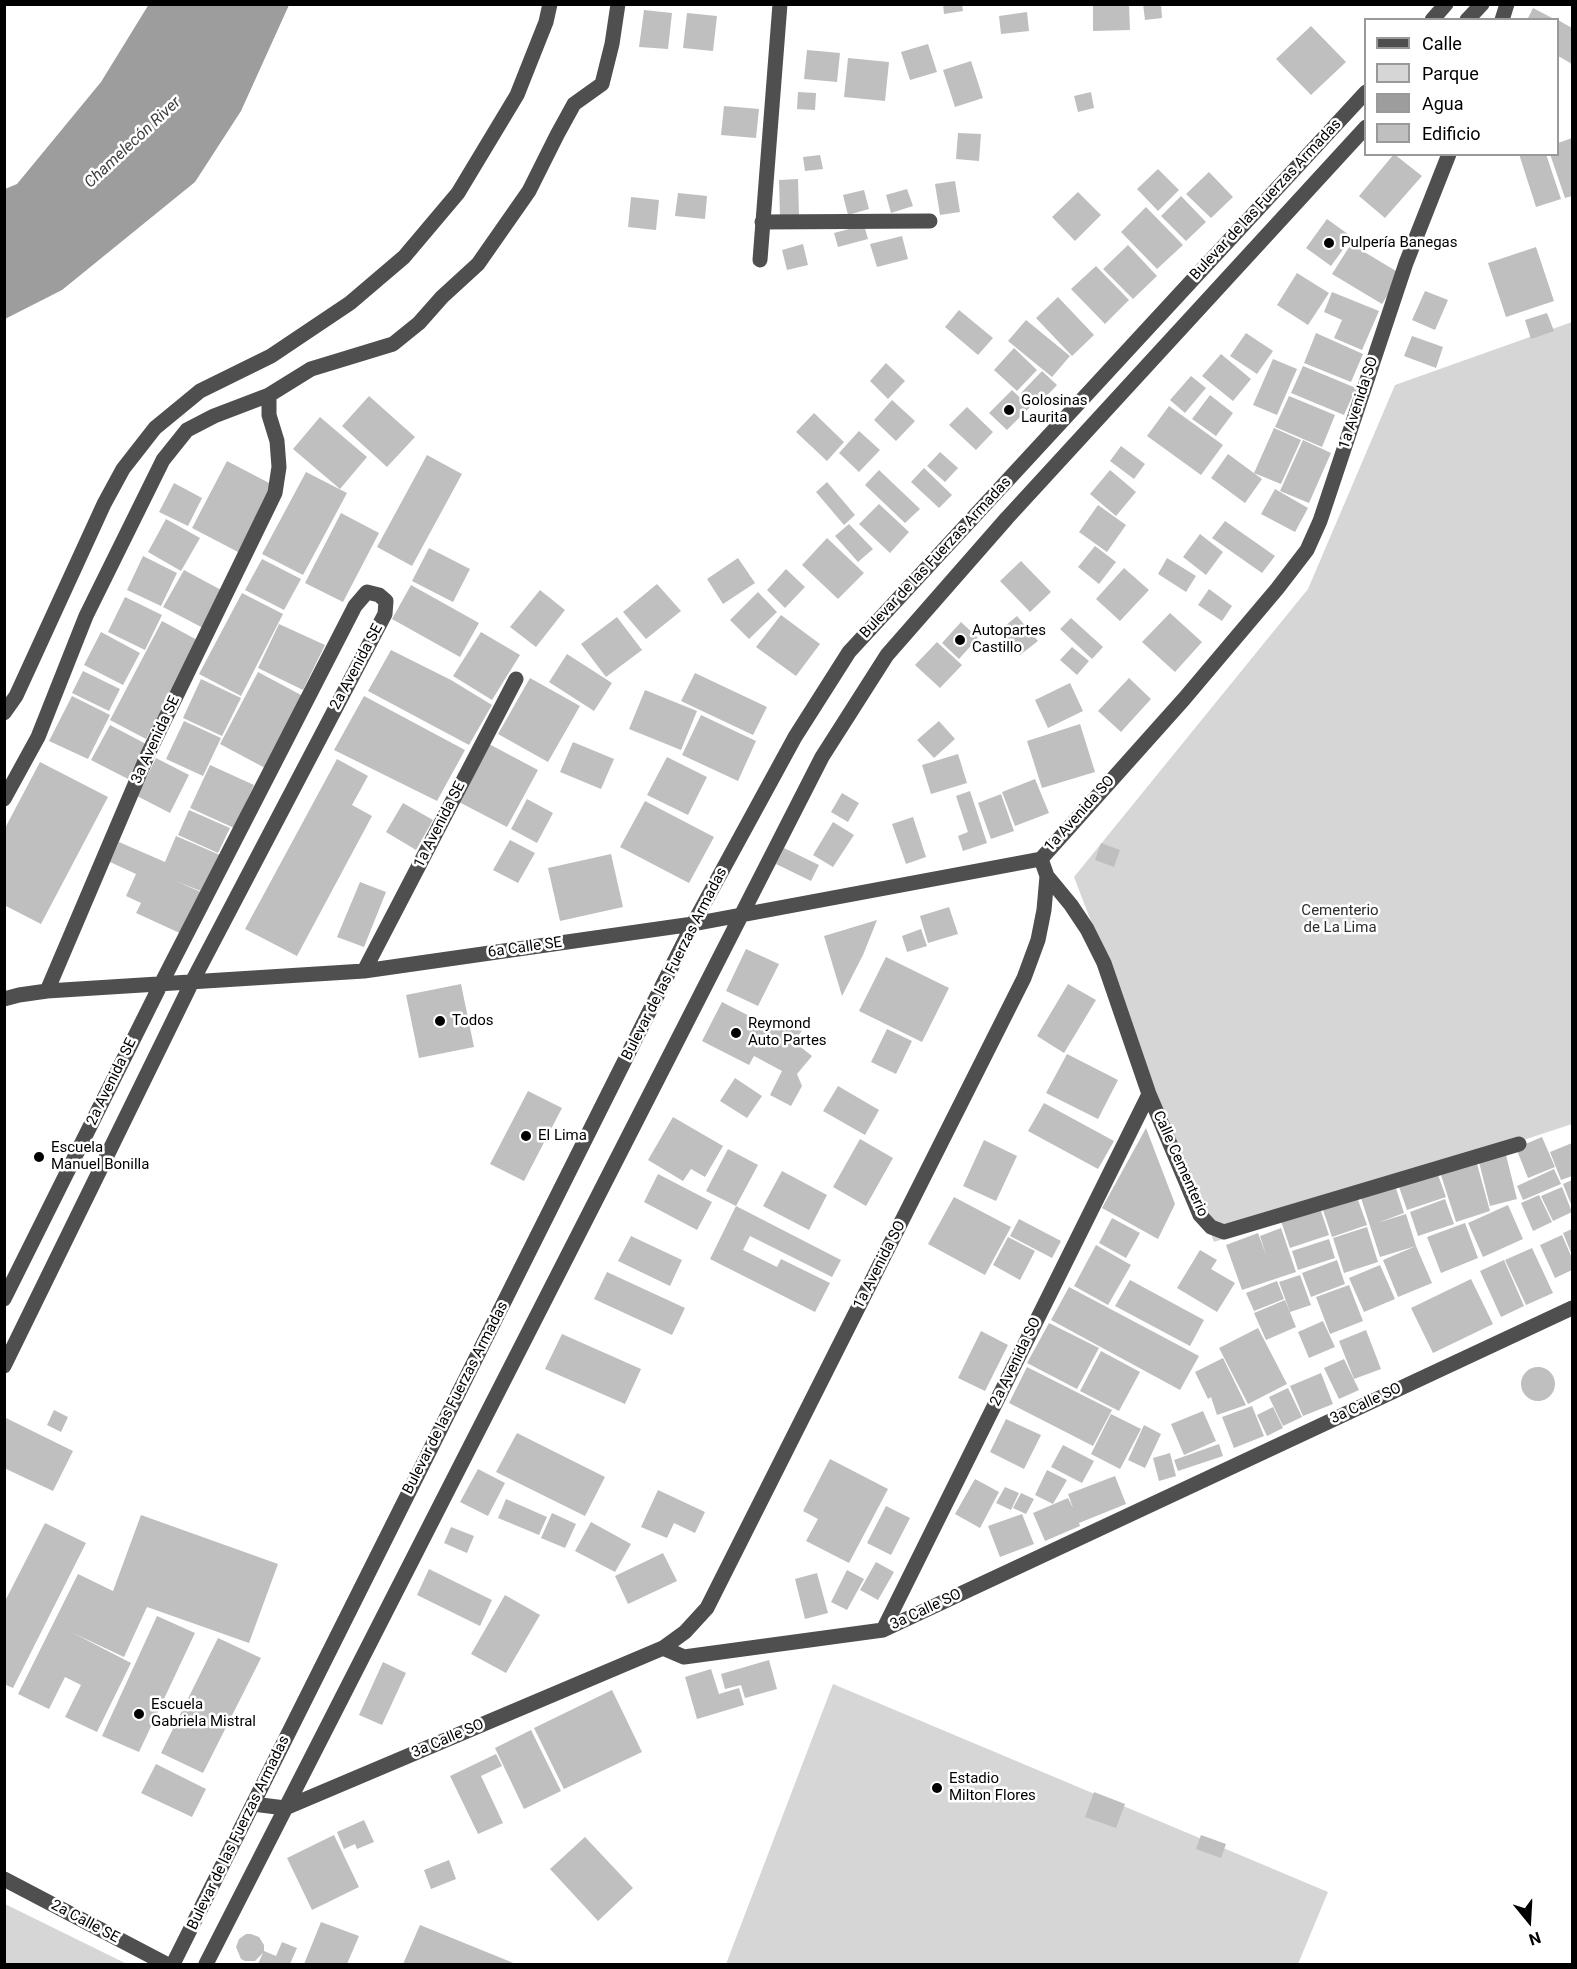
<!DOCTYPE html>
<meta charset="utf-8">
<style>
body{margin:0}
#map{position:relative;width:1577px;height:1969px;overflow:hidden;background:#fff;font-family:Roboto,sans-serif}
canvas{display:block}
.frame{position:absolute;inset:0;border:6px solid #000;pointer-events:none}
.legend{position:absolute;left:1364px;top:18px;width:195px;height:138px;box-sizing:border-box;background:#fff;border:2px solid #999;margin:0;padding:8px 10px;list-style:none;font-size:18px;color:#000}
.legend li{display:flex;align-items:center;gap:12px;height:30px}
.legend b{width:30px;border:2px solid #999}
.north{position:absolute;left:1499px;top:1891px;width:60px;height:60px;-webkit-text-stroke:4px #fff;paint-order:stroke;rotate:162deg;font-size:16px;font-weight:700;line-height:24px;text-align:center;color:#000}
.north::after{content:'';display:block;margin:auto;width:21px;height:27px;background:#000;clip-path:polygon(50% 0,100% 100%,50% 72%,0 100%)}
</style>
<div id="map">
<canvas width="1577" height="1969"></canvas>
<div class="frame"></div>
<ul class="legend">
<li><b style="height:8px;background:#4f4f4f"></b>Calle</li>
<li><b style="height:16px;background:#d6d6d6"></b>Parque</li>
<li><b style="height:16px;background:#9d9d9d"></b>Agua</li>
<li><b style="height:16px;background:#bfbfbf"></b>Edificio</li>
</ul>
<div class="north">N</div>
</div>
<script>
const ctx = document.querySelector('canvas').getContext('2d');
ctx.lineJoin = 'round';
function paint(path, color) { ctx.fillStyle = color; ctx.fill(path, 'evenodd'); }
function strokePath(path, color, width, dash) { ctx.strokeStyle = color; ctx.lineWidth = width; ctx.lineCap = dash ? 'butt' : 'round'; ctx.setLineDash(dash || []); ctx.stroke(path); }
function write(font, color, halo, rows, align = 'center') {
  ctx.font = font + ' Roboto,sans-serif'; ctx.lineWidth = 5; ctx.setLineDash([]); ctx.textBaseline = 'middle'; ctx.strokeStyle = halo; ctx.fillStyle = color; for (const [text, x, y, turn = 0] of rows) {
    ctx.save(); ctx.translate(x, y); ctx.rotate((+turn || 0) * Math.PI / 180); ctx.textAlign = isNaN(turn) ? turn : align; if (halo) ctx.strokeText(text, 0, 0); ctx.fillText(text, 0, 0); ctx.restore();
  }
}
const green = new Path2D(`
 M1572,322V1124L1214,1242L1074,877L1308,589L1395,385Z
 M833,1684L1328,1892L1298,1964H726Z
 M5,1904L127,1964H5Z`);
const water = new Path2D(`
 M149,4L289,5L241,111L195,182L62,290L5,319V189L17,184L101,82Z`);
const building = new Path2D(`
 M943,4H962L963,11L944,14Z
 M1129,4L1130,30L1093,31V5Z
 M1143,4H1161L1162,18L1145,20Z
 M1533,8L1556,20H1527Z
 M644,10L672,13L668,49L639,47Z
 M1027,12L1029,31L1001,34L999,16Z
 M687,13L717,16L713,51L683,48Z
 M1558,20L1572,28V64L1558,56Z
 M1311,26L1346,62L1311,95L1276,59Z
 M928,44L937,72L910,80L901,52Z
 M807,50L840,53L837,82L804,79Z
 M848,58L889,62L885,101L844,97Z
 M971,61L983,98L955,107L943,70Z
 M798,92L816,93L815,110L797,109Z
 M1091,92L1094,108L1078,112L1074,96Z
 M724,106L759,109L756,138L721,135Z
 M958,133L981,134L979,161L956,159Z
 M1572,138V196L1565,198L1550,154H1558V143Z
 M1394,154L1422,176L1385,218L1359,196Z
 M1519,154H1546L1561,199L1536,207Z
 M820,155L823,169L805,171L803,157Z
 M1158,169L1179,190L1158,211L1137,189Z
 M1209,172L1233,197L1211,218L1186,194Z
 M798,179L799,215L780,216L779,180Z
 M955,181L960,212L940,215L935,184Z
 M907,189L913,206L891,213L886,195Z
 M864,190L869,209L848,215L843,195Z
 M1078,192L1101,215L1075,241L1052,217Z
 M678,193L707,196L705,219L675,216Z
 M1181,196L1206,222L1186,241L1161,216Z
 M631,197L659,200L656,230L628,227Z
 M1146,207L1183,245L1157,269L1121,232Z
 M1327,219L1352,237L1331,266L1306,248Z
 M864,225L868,239L838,247L834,233Z
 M902,236L908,259L877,267L870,244Z
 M803,244L808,265L787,270L782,250Z
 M1351,244L1401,274L1382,304L1332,274Z
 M1128,245L1157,276L1133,299L1103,269Z
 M1536,247L1554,301L1506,317L1488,263Z
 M1096,266L1129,300L1105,324L1071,289Z
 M1297,273L1329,293L1308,325L1277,305Z
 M1425,291L1448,300L1435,330L1412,320Z
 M1332,292L1379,311L1362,350L1334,338L1342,320L1324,312Z
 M1058,297L1094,335L1072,356L1036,318Z
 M959,310L993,338L978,355L945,327Z
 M1547,313L1554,331L1531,339L1525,320Z
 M1026,320L1070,356L1052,377L1008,341Z
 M1246,333L1273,351L1257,374L1230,356Z
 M1316,333L1363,354L1351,382L1304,363Z
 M1412,336L1443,347L1436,368L1404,356Z
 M1014,348L1037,370L1017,391L994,370Z
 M1221,354L1251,379L1233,401L1202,376Z
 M1273,359L1297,369L1277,415L1253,405Z
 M886,363L905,381L888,399L870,381Z
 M1303,366L1356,388L1344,415L1291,393Z
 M1042,371L1057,385L1036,407L1021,393Z
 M1191,376L1206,388L1185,413L1170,400Z
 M1012,390L1030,407L1007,430L989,413Z
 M1210,395L1233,413L1216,436L1192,419Z
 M369,396L415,437L387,467L342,426Z
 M1289,396L1335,415L1322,447L1275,427Z
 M892,400L915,421L896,441L874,420Z
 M1169,406L1223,445L1201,475L1147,436Z
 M967,407L993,432L976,450L949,425Z
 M814,413L844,442L827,461L796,432Z
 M320,417L367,457L340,489L293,449Z
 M1274,428L1301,440L1281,484L1254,473Z
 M859,431L880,450L859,472L839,453Z
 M1303,440L1331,453L1309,503L1280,491Z
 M1121,446L1145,464L1134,479L1110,461Z
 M940,452L958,468L945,482L927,466Z
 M1228,454L1262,479L1245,503L1211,478Z
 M427,455L462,474L412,566L377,547Z
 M227,461L273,485L238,552L192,528Z
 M924,468L952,495L939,508L911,482Z
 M879,470L920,509L905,523L865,485Z
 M1110,470L1136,492L1116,516L1090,494Z
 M306,472L347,493L303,575L262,554Z
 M827,482L855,515L844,525L816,492Z
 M174,483L202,498L188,526L159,512Z
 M1275,489L1308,508L1295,532L1261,514Z
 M879,504L909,532L890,553L859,524Z
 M1098,505L1126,525L1107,552L1079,532Z
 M341,513L379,533L343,602L305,583Z
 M166,519L200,538L181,571L148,552Z
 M1225,521L1275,556L1262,573L1212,538Z
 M849,524L873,549L858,562L835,536Z
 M1200,534L1223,552L1206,575L1183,557Z
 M827,538L864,573L838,599L802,565Z
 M1095,546L1116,562L1099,584L1078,567Z
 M429,548L470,569L453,602L412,581Z
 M143,556L177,573L161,606L127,590Z
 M738,558L755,583L723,604L707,579Z
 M1167,558L1196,576L1186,592L1158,574Z
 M262,559L301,579L284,610L245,590Z
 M1021,561L1051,592L1030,612L1000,581Z
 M1124,568L1149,590L1120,621L1096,599Z
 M786,569L805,587L785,608L767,590Z
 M184,570L223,591L203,628L163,607Z
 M657,584L681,611L646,639L623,612Z
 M411,585L479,623L460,657L392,619Z
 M1209,589L1232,606L1222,621L1198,605Z
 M540,590L565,610L536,647L510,627Z
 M758,592L777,612L749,639L730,620Z
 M242,593L283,614L241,696L199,674Z
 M125,597L162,615L145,650L108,632Z
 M1170,613L1202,642L1175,672L1142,642Z
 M781,615L820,644L796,676L756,647Z
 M1017,616L1038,641L1020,655L999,631Z
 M617,617L642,650L606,677L581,644Z
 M1071,618L1103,647L1092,659L1060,629Z
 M162,621L199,641L146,739L110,720Z
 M961,622L978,638L959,659L942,643Z
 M279,624L325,645L303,690L258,668Z
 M101,632L140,653L123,685L84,665Z
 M481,632L520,655L492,700L453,676Z
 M937,642L962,665L940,688L915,665Z
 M1072,647L1089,661L1077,675L1060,660Z
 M391,650L451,680L492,705L469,745L368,691Z
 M567,654L612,683L594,711L549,682Z
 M83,671L120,689L109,711L72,693Z
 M258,672L303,696L265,768L220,744Z
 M695,673L767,707L753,735L681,701Z
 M530,678L580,706L548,762L498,734Z
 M1129,678L1151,699L1121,732L1098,711Z
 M201,679L241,698L222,736L183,718Z
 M1070,683L1083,711L1048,728L1035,700Z
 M645,690L697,711L681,750L629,729Z
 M72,696L110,715L88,759L49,741Z
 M364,696L465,750L437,801L334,750Z
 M701,715L756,741L738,781L682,755Z
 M184,721L221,738L203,776L166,759Z
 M939,721L955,739L934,758L917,740Z
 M1080,724L1095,772L1042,788L1027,741Z
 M110,725L146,744L128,779L91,760Z
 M573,742L614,759L601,789L560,772Z
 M489,744L538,770L507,827L457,801Z
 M958,754L967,783L931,794L922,765Z
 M667,757L707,777L688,815L647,795Z
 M156,758L189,775L170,813L137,796Z
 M337,759L368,776L352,805L372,816L297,956L245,929Z
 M40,762L108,797L41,924L4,905V830Z
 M210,765L254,785L234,828L190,808Z
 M1035,779L1049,813L1015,826L1002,792Z
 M970,791L987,843L963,851L958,836L968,832L956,796Z
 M842,793L859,803L848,822L831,812Z
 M1001,794L1014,831L991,839L978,803Z
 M527,799L553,813L537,843L511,829Z
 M645,801L714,837L689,883L620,847Z
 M403,803L433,820L416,850L386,832Z
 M189,810L230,828L218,853L178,835Z
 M913,817L926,857L906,864L892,824Z
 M833,822L854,835L833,867L813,855Z
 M176,836L220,855L203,892L176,881L203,893L184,935L136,913L141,903L126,896L136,874L110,862L119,842L165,862Z
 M510,840L535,853L518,883L493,870Z
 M1101,843L1120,850L1114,867L1095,860Z
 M784,848L819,865L811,881L776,864Z
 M611,854L623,907L560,921L548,868Z
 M360,882L386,892L364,947L337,937Z
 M949,907L958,934L928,943L920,916Z
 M877,920L863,955L842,996L824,936Z
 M921,929L927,946L907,952L902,936Z
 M746,949L779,964L758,1006L726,991Z
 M886,957L949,988L922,1042L859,1011Z
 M461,984L474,1047L419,1058L406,995Z
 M1068,984L1096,1000L1064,1053L1037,1036Z
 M722,1002L769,1026L786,1029L792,1022L802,1031L793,1041L812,1056L797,1074L802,1086L791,1106L770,1095L782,1071L754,1056L749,1065L702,1041Z
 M887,1029L912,1041L896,1074L871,1062Z
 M1067,1054L1118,1080L1098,1119L1046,1093Z
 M735,1078L762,1096L747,1118L720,1101Z
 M838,1086L879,1110L865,1135L823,1111Z
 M528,1091L562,1108L524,1181L490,1164Z
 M1044,1103L1114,1141L1098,1169L1028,1131Z
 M673,1117L723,1146L705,1177L691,1169L683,1181L648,1160Z
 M1146,1128L1175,1204L1158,1239L1102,1208Z
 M1542,1137L1555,1167L1528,1178L1516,1148Z
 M860,1139L893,1158L866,1206L833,1187Z
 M984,1140L1017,1156L996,1201L963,1186Z
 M1572,1143V1176L1561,1180L1550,1152Z
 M728,1149L758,1165L736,1206L706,1191Z
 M1506,1155L1517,1199L1490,1206L1479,1162Z
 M1476,1160L1490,1211L1456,1222L1440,1172Z
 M1554,1169L1561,1184L1523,1200L1517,1186Z
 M782,1171L827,1195L809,1230L763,1206Z
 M1437,1172L1446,1197L1407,1210L1398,1184Z
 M658,1174L712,1202L697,1230L644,1202Z
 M1572,1180V1207L1563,1184Z
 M1395,1185L1404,1213L1377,1223L1406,1214L1416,1246L1380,1257L1361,1198Z
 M1562,1187L1572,1212L1553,1221L1541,1196Z
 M1539,1195L1552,1222L1533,1231L1521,1203Z
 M954,1197L1011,1227L985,1275L928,1244Z
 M1357,1197L1367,1225L1332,1237L1323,1210Z
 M1445,1199L1454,1224L1418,1236L1410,1212Z
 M1508,1205L1523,1239L1483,1257L1468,1223Z
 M736,1206L841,1260L832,1277L750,1236L743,1250L777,1267L781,1259L830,1283L815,1312L710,1259Z
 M1320,1208L1329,1235L1290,1248L1281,1221Z
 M1112,1218L1140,1233L1126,1258L1099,1243Z
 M1019,1219L1061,1241L1052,1258L1010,1236Z
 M1465,1223L1478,1258L1441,1273L1427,1237Z
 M1367,1227L1378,1262L1344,1273L1333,1238Z
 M1281,1228L1296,1272L1242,1290L1226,1245L1258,1233L1266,1255L1260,1236Z
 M1572,1229V1255L1563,1233Z
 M1562,1235L1572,1258V1270L1555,1278L1540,1245Z
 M631,1236L682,1260L670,1286L618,1261Z
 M1008,1237L1035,1251L1020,1280L993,1265Z
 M1329,1239L1335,1258L1298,1270L1292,1251Z
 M1096,1245L1131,1265L1108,1305L1074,1286Z
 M1416,1246L1432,1283L1398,1297L1383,1260Z
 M1532,1248L1553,1293L1526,1305L1505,1260Z
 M1200,1250L1217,1260L1211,1269L1235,1283L1217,1312L1177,1288Z
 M1337,1260L1345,1284L1311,1297L1302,1273Z
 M1504,1260L1524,1306L1501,1317L1480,1271Z
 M1380,1265L1395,1299L1364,1312L1349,1278Z
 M607,1272L685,1308L672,1335L594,1299Z
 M1300,1275L1311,1305L1290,1312L1279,1282Z
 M1471,1279L1493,1324L1433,1353L1411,1308Z
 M1130,1280L1204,1320L1190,1346L1115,1306Z
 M1277,1281L1284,1299L1254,1311L1246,1293Z
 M1349,1285L1363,1321L1330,1334L1316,1297Z
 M1069,1287L1199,1356L1180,1390L1051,1320Z
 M1285,1300L1296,1327L1266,1340L1254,1313Z
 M1323,1321L1335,1347L1309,1358L1298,1332Z
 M1049,1323L1099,1348L1077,1389L1027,1363Z
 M1258,1328L1287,1384L1248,1404L1219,1348Z
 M1366,1330L1381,1369L1354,1379L1339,1341Z
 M981,1331L1008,1345L985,1391L958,1378Z
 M562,1334L641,1369L625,1404L545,1369Z
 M1101,1351L1140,1372L1119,1411L1080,1391Z
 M1223,1358L1246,1405L1217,1415L1211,1397L1208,1399L1195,1372Z
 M1344,1359L1359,1390L1339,1399L1324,1368Z
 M1027,1367L1112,1410L1093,1446L1009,1403Z
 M1521 1384a17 17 0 1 1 34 0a17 17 0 1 1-34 0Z
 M1321,1373L1333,1404L1303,1416L1290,1386Z
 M1288,1388L1302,1417L1283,1426L1269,1397Z
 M1252,1406L1264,1436L1234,1448L1222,1417Z
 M1273,1407L1283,1428L1267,1436L1257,1415Z
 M54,1410L68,1417L61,1432L47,1425Z
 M1203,1411L1216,1441L1184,1455L1171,1424Z
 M1111,1414L1141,1429L1120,1469L1091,1454Z
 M6,1418L73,1451L53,1491L4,1468V1422Z
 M1006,1419L1041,1435L1024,1469L990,1452Z
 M1144,1425L1161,1434L1145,1468L1128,1460Z
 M517,1433L605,1477L585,1516L496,1472Z
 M1219,1444L1223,1456L1178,1471L1174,1460Z
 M1063,1445L1094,1461L1082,1483L1051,1467Z
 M1170,1453L1176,1476L1159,1481L1153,1458Z
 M830,1459L888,1489L849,1563L806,1541L818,1519L803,1511Z
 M478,1469L505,1483L488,1516L460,1502Z
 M1047,1470L1067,1480L1053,1504L1035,1495Z
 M1115,1476L1126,1504L1079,1523L1080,1526L1045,1541L1033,1513L1068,1498L1073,1508L1068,1494Z
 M975,1479L999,1492L980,1528L955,1514Z
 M1005,1487L1019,1493L1011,1510L996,1503Z
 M658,1490L705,1512L695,1533L674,1523L667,1538L641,1527Z
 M1021,1493L1034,1499L1026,1514L1013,1508Z
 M506,1499L547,1517L539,1535L498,1518Z
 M886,1506L910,1518L891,1555L867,1543Z
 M552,1513L576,1524L565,1548L541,1538Z
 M1022,1514L1034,1544L1000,1557L988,1526Z
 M141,1515L278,1564L249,1643L147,1607L124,1657L73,1633L131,1663L97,1732L65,1717L81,1685L65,1677L49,1709L18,1694L78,1574L113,1591Z
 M591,1522L631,1544L615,1572L575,1551Z
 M45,1523L86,1543L13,1688L4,1684V1603Z
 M451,1527L474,1536L467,1553L444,1543Z
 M663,1553L677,1581L628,1604L615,1576Z
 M876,1562L894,1572L878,1600L860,1590Z
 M429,1569L492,1600L480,1626L417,1595Z
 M847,1570L864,1579L847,1610L831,1602Z
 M817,1573L828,1613L805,1619L795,1579Z
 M505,1595L540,1615L506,1673L471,1654Z
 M157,1616L195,1633L139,1752L102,1736Z
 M218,1638L261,1658L203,1773L161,1753Z
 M769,1660L777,1689L745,1698L741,1685L725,1689L721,1674Z
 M383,1662L406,1673L382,1725L359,1715Z
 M711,1669L719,1694L739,1688L744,1705L697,1719L685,1677Z
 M612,1690L642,1752L564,1789L534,1728Z
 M531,1730L561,1791L524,1809L495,1748Z
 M496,1754L502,1766L481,1776L503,1823L478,1834L450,1776Z
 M156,1764L206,1789L192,1817L141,1793Z
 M1094,1792L1125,1804L1116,1828L1085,1817Z
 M364,1820L374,1842L357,1849L355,1844L344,1849L337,1832Z
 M334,1835L359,1887L312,1910L287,1858Z
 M1201,1835L1226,1844L1221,1858L1196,1849Z
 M585,1837L633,1888L598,1921L550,1869Z
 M449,1860L456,1879L431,1889L424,1870Z
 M321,1922L359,1936L347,1964H304Z
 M420,1925L516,1964H403Z
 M246,1934H251L259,1937L264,1945V1951L276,1956L282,1942L297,1948L290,1964H258L263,1953L255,1961H245L241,1959L236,1947L239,1939Z`);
const minor = new Path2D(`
 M1432,20L1446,4
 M1467,20L1482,4
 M1502,20L1507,4
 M762,222L930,221
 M760,260L780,4
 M4,713L16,696L104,504L123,469L155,428L200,391L271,356L350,303L404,257L458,193L517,95L546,22L550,4
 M4,799L38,737L86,616L163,460L187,430L214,416L269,395
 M1041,859L1184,699L1277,589L1307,550L1320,521L1406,263L1449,154
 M1047,876L1071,905L1087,929L1104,963L1149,1094L1200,1215L1211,1227L1224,1232L1519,1144
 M364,971L516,679
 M47,991L148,754L275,493L279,467L277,441L269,415V395L311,369L393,344L419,323L442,297L478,264L529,191L557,135L574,104L602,84L612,44L618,4
 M4,999L19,995L47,991L364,971L693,924L1041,859
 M4,1299L161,984L355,606L367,592L379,595L386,601L385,614L192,982L4,1366
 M883,1630L1149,1094
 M663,1648L685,1632L707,1608L1024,978L1038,940L1044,910L1047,876L1041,859
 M253,1804L285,1808L663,1648L684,1657L883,1630L1572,1308
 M4,1879L166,1964
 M173,1964L693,924L795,737L849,652L1366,92
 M206,1964L822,757L887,655L1007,518L1366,127`);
const markers = [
 [1329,243,6,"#000"],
 [1009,410,6,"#000"],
 [960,640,6,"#000"],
 [440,1021,6,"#000"],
 [736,1033,6,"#000"],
 [526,1136,6,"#000"],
 [39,1157,6,"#000"],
 [139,1714,6,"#000"],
 [937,1788,6,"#000"]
];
const streetNames = [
 ["Bulevar de las Fuerzas Armadas",1266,200,-47],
 ["1a Avenida SO",1359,403,-72],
 ["Bulevar de las Fuerzas Armadas",936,558,-47],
 ["2a Avenida SE",357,667,-62],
 ["3a Avenida SE",156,740,-65],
 ["1a Avenida SO",1080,814,-48],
 ["1a Avenida SE",440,825,-63],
 ["6a Calle SE",525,948,-8],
 ["Bulevar de las Fuerzas Armadas",675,964,-63],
 ["2a Avenida SE",112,1082,-64],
 ["Calle Cementerio",1180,1164,66],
 ["1a Avenida SO",880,1265,-63],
 ["2a Avenida SO",1016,1362,-64],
 ["Bulevar de las Fuerzas Armadas",456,1398,-63],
 ["3a Calle SO",1366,1404,-25],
 ["3a Calle SO",926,1610,-25],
 ["3a Calle SO",448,1739,-23],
 ["Bulevar de las Fuerzas Armadas",239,1833,-64],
 ["2a Calle SE",85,1922,28]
];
const poiNames = [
 ["Pulpería Banegas",1341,243],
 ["Golosinas",1021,401],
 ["Laurita",1021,418],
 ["Autopartes",972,631],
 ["Castillo",972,648],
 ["Todos",452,1021],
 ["Reymond",748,1024],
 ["Auto Partes",748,1041],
 ["El Lima",538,1136],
 ["Escuela",51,1148],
 ["Manuel Bonilla",51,1165],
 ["Escuela",151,1705],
 ["Gabriela Mistral",151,1722],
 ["Estadio",949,1779],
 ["Milton Flores",949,1796]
];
const parkNames = [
 ["Cementerio",1340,911],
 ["de La Lima",1340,928]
];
const waterNames = [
 ["Chamelecón River",133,143,-43]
];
paint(green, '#d6d6d6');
paint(water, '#9d9d9d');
paint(building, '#bfbfbf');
strokePath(minor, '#4f4f4f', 15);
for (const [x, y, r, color] of markers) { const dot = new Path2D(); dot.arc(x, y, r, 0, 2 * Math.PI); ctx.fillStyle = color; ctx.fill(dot); strokePath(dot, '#fff', 2); }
write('15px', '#000', '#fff', streetNames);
write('15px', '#000', '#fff', poiNames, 'left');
write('15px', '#2d2d2d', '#fff', parkNames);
write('italic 16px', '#3e3e3e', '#fff', waterNames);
</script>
